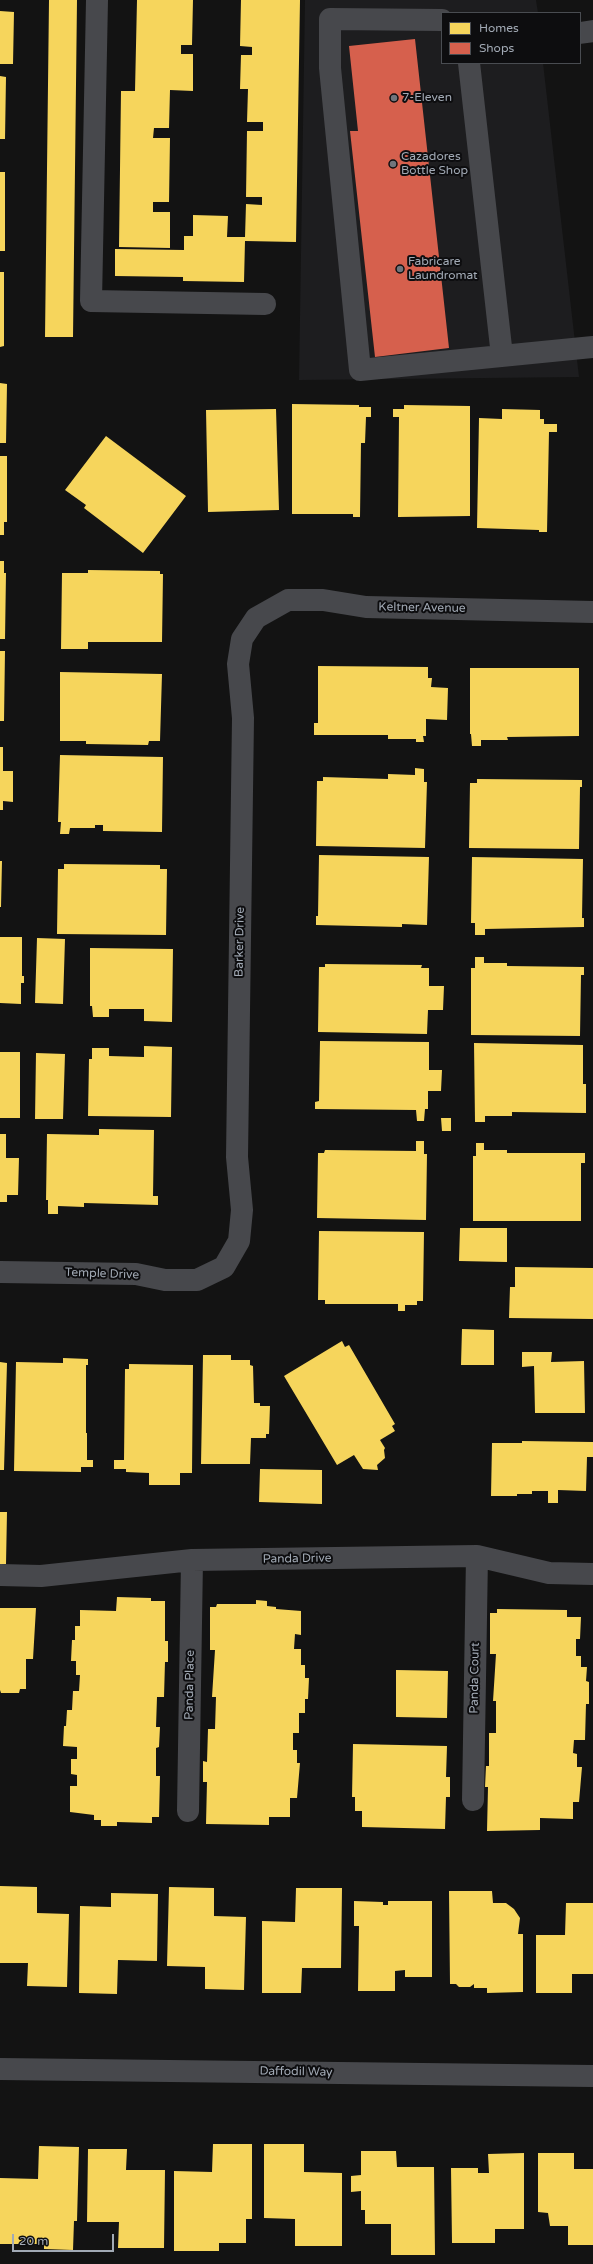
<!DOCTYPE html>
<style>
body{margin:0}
#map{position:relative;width:593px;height:2264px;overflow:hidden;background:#131313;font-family:"Varela Round",sans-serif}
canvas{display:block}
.legend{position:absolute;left:441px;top:12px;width:140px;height:52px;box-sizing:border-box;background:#0d0d0f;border:1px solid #494c51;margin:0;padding:5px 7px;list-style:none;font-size:12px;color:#a2aab5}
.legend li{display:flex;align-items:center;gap:8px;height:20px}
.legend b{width:20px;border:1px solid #494c51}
.scale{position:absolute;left:12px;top:2234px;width:102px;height:18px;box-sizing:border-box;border:2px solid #a2aab5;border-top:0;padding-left:5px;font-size:12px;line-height:14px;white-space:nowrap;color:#a2aab5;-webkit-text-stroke:3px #0d0d0f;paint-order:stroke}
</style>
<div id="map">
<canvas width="593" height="2264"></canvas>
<ul class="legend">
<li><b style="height:11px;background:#f6d55c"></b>Homes</li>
<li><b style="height:11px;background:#d6604d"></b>Shops</li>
</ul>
<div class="scale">20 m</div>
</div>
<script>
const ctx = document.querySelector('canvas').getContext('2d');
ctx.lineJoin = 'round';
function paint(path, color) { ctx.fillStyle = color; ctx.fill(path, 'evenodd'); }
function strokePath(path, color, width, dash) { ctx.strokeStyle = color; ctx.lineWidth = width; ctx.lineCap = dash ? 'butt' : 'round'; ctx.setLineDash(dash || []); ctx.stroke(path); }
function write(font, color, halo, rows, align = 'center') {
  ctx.font = font + ' "Varela Round",sans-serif'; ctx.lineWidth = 4; ctx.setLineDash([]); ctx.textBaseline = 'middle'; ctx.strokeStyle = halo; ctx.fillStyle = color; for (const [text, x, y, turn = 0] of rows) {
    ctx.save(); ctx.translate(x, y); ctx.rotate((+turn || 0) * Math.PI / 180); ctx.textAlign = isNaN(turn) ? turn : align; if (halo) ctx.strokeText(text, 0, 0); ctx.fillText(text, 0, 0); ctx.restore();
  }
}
const built = new Path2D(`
 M305,0H536L538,13H442V63H543L579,377L299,380Z`);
const homes = new Path2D(`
 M49,0H77L73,337H45Z
 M137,0H193L192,45H181V54H193V91L170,90L169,128H154L153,138H170L169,202H153V212H170V248L119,247L121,91H135Z
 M241,0H300L296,242L245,241L244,282L183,281V277L115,276V249L184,250V236H193V215L228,216L227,237H245L246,204L262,205V197H246L247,131H263V122H247L248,89H240L241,55H252V47L240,46Z
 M0,11L14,12L13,64H0Z
 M0,76L6,77L5,139H0Z
 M0,172H5V251H0Z
 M0,272H4V346L0,347Z
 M0,383L7,384L6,443H0Z
 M292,404L359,405V407H371V417H366L365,443H361L360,517H353V514H292Z
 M404,405L470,406V516L398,517L399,417H393V409H404Z
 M276,409L279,510L208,512L206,410Z
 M502,409L540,410V419H544V424H557V432H549L547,532H539V530L477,528L479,418L502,419Z
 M106,436L186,496L143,553L84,508L86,505L65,490Z
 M0,456H7V522H4V535H0Z
 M0,561H4V573H6L5,639H0Z
 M88,570L160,571V574H163L162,642H88V649H61L62,573H88Z
 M0,651H5L4,721H0Z
 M318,666L428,667V678H432L431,687L448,688L447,720L426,719V736H423L424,742H416V739H388V735H314V723H318Z
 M470,668H579V736L507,737L508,740H481V746H472L471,734H470Z
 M60,672L162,674L160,741H149L148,745L86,744V741H60Z
 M0,747H3V771H13V802L3,801V810H0Z
 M60,755L163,757L162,832L103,831V825H95V828H70L69,834H60L61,822H58Z
 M415,768L424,769V782H427L425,848L316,846L317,781H323V777L388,779V774L415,775Z
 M477,779L582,780V787H580L579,849L469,848L470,783H477Z
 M319,855L429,857L427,925L402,924V927L316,925V916H318Z
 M472,857L583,859L582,918H584V927L485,929V935H475V923H471Z
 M0,861H2L1,907H0Z
 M64,864L160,865V869H167L166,935L57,934L58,869H64Z
 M0,937H22V976H24V983H21V1004L0,1003Z
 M37,938L65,939L63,1004L35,1003Z
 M90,948L173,949L172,1022L144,1021V1009H109V1017H93L92,1006H90Z
 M475,957H484V963H507V966L584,967V975H581L580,1036L471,1035V968H475Z
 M325,964L422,965L421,968H429V986H444L443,1010H428L427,1034L318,1032L319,967H325Z
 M320,1041L429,1042V1070H442L441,1091H428V1109H425L424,1121H417L416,1110L315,1109V1102L319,1101Z
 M474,1043L583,1045V1084H586V1113L512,1112V1116H485V1122H475Z
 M144,1046L172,1047L171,1117L88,1116L89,1059H92V1048H109V1056L144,1057Z
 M0,1052H20V1118H0Z
 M36,1053L65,1054L63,1119H35Z
 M441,1118H451V1131H442Z
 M99,1129L154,1130L153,1196H158V1205L84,1203V1207L58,1206V1214H48V1200H46L47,1134L99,1135Z
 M0,1134H6V1158H19L18,1195H7V1202H0Z
 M416,1141H424V1154H427L426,1220L317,1218L318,1153H324L325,1150L416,1151Z
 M476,1143H484V1150H507V1153H585V1163H581V1221H473V1156H476Z
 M460,1228H507V1262L459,1261Z
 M319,1231L424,1232L423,1301H417V1305H405V1311H398V1304H325V1300H318Z
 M515,1267L593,1268V1319L509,1318L510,1287H515Z
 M462,1329L494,1330V1365H461Z
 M342,1341L345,1347L349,1345L395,1424L392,1426L395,1431L380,1440L385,1448L384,1450L385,1458L377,1465L378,1470L363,1469L354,1455L337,1465L284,1376Z
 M522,1352H552L551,1362L584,1361L585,1413H535L534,1366L522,1367Z
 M203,1355H231V1360H250V1365L253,1366L254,1403H260V1406H270L269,1434H266V1438H251L250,1464H201Z
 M63,1358L88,1359V1365H86V1433H87V1460H93V1467H81V1472L14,1471L16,1362L63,1363Z
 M0,1362L7,1363L4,1470H0Z
 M129,1364L193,1365L192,1473H180V1485H149V1473L126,1472V1469H114V1460H124L125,1369H129Z
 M522,1441L593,1442V1457H587L586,1491L558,1490V1503H548V1491H532V1494H517V1496H491L492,1443H522Z
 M260,1469L322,1470V1504L259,1502Z
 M0,1512H7L6,1564H0Z
 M117,1597L151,1598V1601H165V1641H168V1662H165L164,1697H157L156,1727H160L159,1747L156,1748V1776H160L159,1817H152V1823L117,1822V1826H101V1820H94V1815L70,1812V1786H77V1775L71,1774V1759H77V1747L63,1746L64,1726H66L67,1710H72L73,1691H79L80,1675H76V1661H71L72,1640H75V1626H80V1610L116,1611Z
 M256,1600L267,1601V1606L276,1607V1609L301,1611V1635L295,1634L294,1649H301V1665H305V1678H309L308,1699H305V1713H299V1733H293V1750H297V1763H300L297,1798H290V1817H269V1825L206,1824L207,1782H203V1761L207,1762L208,1729H215L216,1697H212L215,1650H210V1607H216L217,1604H256Z
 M0,1608H36L33,1659H26V1689H20L19,1693H1L0,1690Z
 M497,1609L567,1610V1617H581L580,1639H576V1656H581V1667H587L586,1681L589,1682V1704H586L585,1740H574L573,1753L577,1754V1767H582L579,1802H573V1819L540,1818V1830L487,1831L488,1787H485L486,1766H489V1733H496V1701H493L496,1654H490V1613H497Z
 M396,1670L448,1671L447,1718L396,1717Z
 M353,1744L447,1746L446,1777H450V1797H446L445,1829L362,1827V1811H355V1797H352Z
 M0,1886L37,1887V1913L69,1914L67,1987L27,1986L28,1963H0Z
 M169,1887L214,1888V1916L246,1917L244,1990L205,1989V1967L167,1966Z
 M296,1888H342L341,1968H302L301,1993H262V1921L295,1922Z
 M449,1891H492L493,1903H506L514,1909L520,1918L518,1934H523V1992L487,1993V1988H474V1984L470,1987H459L456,1984H450Z
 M111,1893L158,1894L157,1961L118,1960L117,1994L79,1993L80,1906L111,1907Z
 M354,1901L383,1902V1905H388V1901H432V1977H405V1970L395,1971V1991H358L359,1926H354Z
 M566,1903H593V1974H572V1993H536V1935H565Z
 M213,2144H252V2219H246V2243H219V2251H174V2171L212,2172Z
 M264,2144H304V2172L342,2173V2246H295V2219L264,2218Z
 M39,2146L79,2147L77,2221H74L73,2250L44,2249V2244H0V2178L38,2179Z
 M88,2149H127L126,2170H165L164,2248H118L119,2222H87Z
 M361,2151H396L397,2167H434L435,2255H391V2224H365V2210H361V2191L351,2192V2176L361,2175Z
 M524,2153V2229H495V2243H452L451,2168H478V2173H489L488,2154Z
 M538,2153H574V2169H593V2245H568V2226H550L548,2213L538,2212Z`);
const shops = new Path2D(`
 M415,39L449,348L375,357L350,131H358L349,46Z`);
const minor = new Path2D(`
 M97,0L91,301L265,304
 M442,20L330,19V68L360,370L593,347
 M580,33L593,31
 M469,63L502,356
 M0,1272L136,1274L165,1280H197L224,1267L239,1241L242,1210L237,1157L243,718L238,664L242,639L256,618L288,600H323L366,607L593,612
 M0,1575L41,1576L192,1560L477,1556L549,1573L593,1574
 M473,1800L477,1556
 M188,1811L192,1560
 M0,2069L593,2076`);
const markers = [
 [394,98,4,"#70757c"],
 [393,164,4,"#70757c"],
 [400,269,4,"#70757c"]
];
const poiNames = [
 ["7-Eleven",402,98],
 ["Cazadores",401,157],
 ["Bottle Shop",401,171],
 ["Fabricare",408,262],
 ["Laundromat",408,276]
];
const streetNames = [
 ["Keltner Avenue",422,608,1],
 ["Barker Drive",240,942,-89],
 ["Temple Drive",102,1274,2],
 ["Panda Drive",297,1559,-1],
 ["Panda Court",475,1678,-89],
 ["Panda Place",190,1685,-89],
 ["Daffodil Way",296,2072,1]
];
paint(built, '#1d1d1f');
paint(homes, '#f6d55c');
paint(shops, '#d6604d');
strokePath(minor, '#47484c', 22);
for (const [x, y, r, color] of markers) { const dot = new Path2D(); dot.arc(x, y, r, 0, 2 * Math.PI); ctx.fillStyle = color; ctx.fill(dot); strokePath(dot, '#0d0d0f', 1.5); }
write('12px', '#a2aab5', '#0d0d0f', poiNames, 'left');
write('12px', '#a2aab5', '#0d0d0f', streetNames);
</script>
